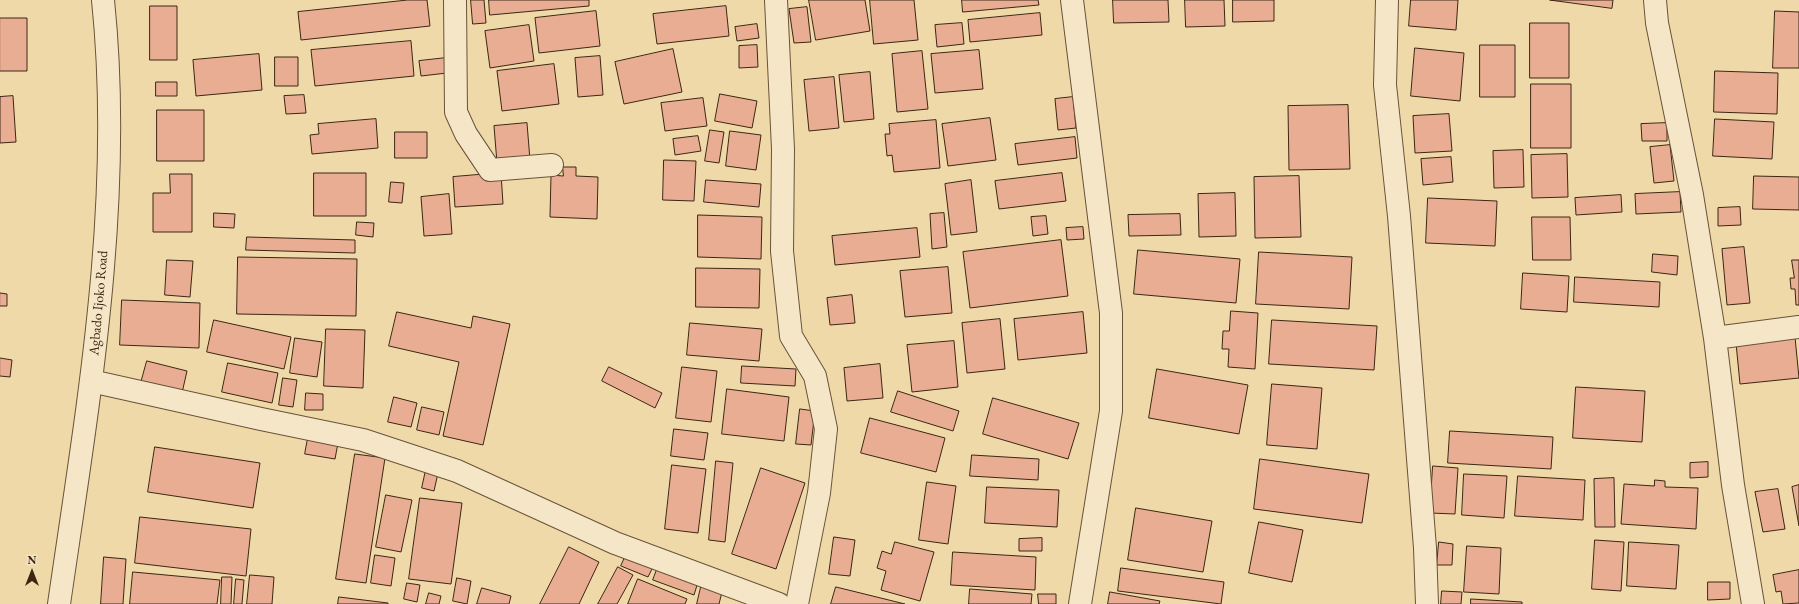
<!DOCTYPE html>
<style>
body{margin:0}
#map{position:relative;width:1799px;height:604px;overflow:hidden;background:#efd9a9;font-family:"EB Garamond",serif}
canvas{display:block}
.north{position:absolute;left:12px;top:552px;width:40px;height:40px;-webkit-text-stroke:3px #f5e6c7;paint-order:stroke;rotate:0deg;font-size:11px;font-weight:700;line-height:16px;text-align:center;color:#3c2612}
.north::after{content:'';display:block;margin:auto;width:14px;height:18px;background:#3c2612;clip-path:polygon(50% 0,100% 100%,50% 72%,0 100%)}
</style>
<div id="map">
<canvas width="1799" height="604"></canvas>
<div class="north">N</div>
</div>
<script>
const ctx = document.querySelector('canvas').getContext('2d');
ctx.lineJoin = 'round';
function paint(path, color) { ctx.fillStyle = color; ctx.fill(path, 'evenodd'); }
function strokePath(path, color, width, dash) { ctx.strokeStyle = color; ctx.lineWidth = width; ctx.lineCap = dash ? 'butt' : 'round'; ctx.setLineDash(dash || []); ctx.stroke(path); }
function write(font, color, halo, rows, align = 'center') {
  ctx.font = font + ' "EB Garamond",serif'; ctx.lineWidth = 4; ctx.setLineDash([]); ctx.textBaseline = 'middle'; ctx.strokeStyle = halo; ctx.fillStyle = color; for (const [text, x, y, turn = 0] of rows) {
    ctx.save(); ctx.translate(x, y); ctx.rotate((+turn || 0) * Math.PI / 180); ctx.textAlign = isNaN(turn) ? turn : align; if (halo) ctx.strokeText(text, 0, 0); ctx.fillText(text, 0, 0); ctx.restore();
  }
}
const building = new Path2D(`
 M408,0H427L430,26L301,40L298,12Z
 M471,0H484L486,23L473,24Z
 M489,0H589V6L490,15Z
 M809,0H865L870,31L816,40Z
 M870,0H914L918,40L874,44Z
 M962,0H1038L1039,5L963,12Z
 M1113,0H1168L1169,22L1114,23Z
 M1185,0H1224L1225,26L1186,27Z
 M1233,0H1274V21L1233,22Z
 M1411,0H1458L1456,30L1409,26Z
 M1550,0H1613L1612,8Z
 M150,6H177V60H150Z
 M726,6L729,36L657,44L653,14Z
 M807,7L811,42L794,43L789,9Z
 M596,11L600,46L539,53L535,18Z
 M1775,11L1799,12V68H1773Z
 M1040,13L1042,35L970,42L968,20Z
 M0,18H27V71H0Z
 M962,23L964,44L937,47L935,25Z
 M1530,23H1569V78H1530Z
 M757,24L759,38L737,41L735,27Z
 M529,25L534,61L490,68L485,31Z
 M411,41L414,76L315,86L311,50Z
 M757,45L758,67L739,68V46Z
 M1480,45H1515V97H1480Z
 M1415,48L1464,53L1460,101L1411,96Z
 M673,49L682,92L624,104L615,62Z
 M979,50L983,89L935,93L931,54Z
 M922,51L928,109L897,112L892,54Z
 M259,54L262,90L196,96L193,60Z
 M600,56L603,95L578,97L575,58Z
 M275,57H298V86H275Z
 M446,58L447,73L421,76L419,61Z
 M554,64L559,104L502,111L497,71Z
 M1715,71L1778,73L1777,114L1714,112Z
 M870,72L874,119L844,122L839,75Z
 M834,77L839,128L809,131L804,80Z
 M156,82H177V96H156Z
 M1531,84H1571V148H1531Z
 M720,94L757,101L752,128L715,121Z
 M304,95L306,113L286,114L284,96Z
 M13,96L16,142L0,143V97Z
 M1073,97L1076,128L1058,130L1055,99Z
 M703,98L707,126L665,131L661,103Z
 M1348,105L1350,169L1289,170L1288,106Z
 M157,110H204V161H157Z
 M1449,114L1452,151L1415,153L1413,116Z
 M990,118L996,160L948,166L942,124Z
 M376,119L378,148L312,154L310,135L319,134L318,124Z
 M1715,119L1774,122L1772,159L1713,156Z
 M936,120L940,168L894,172L892,155L887,156L885,134H890L889,124Z
 M527,123L530,160L497,163L494,126Z
 M1667,123V141H1642L1641,124Z
 M710,130L724,132L719,163L705,161Z
 M730,131L761,135L756,170L726,166Z
 M395,132H427V158H395Z
 M698,136L701,151L675,155L673,139Z
 M1075,137L1077,158L1018,165L1015,144Z
 M1670,145L1674,181L1654,183L1650,147Z
 M1523,150L1524,187L1494,188L1493,151Z
 M1567,154L1568,197L1532,198L1531,155Z
 M1451,157L1453,182L1423,185L1421,159Z
 M664,160L696,161L694,201L663,200Z
 M563,167H576V176L598,177L597,219L550,217L551,175L563,176Z
 M314,173H366V216H314Z
 M501,173L503,204L455,207L453,177Z
 M1062,173L1066,201L999,209L995,181Z
 M170,174H192V232H153V193H170Z
 M1299,176L1301,237L1255,238L1254,177Z
 M1754,176L1799,177V210L1753,209Z
 M706,180L761,184L759,207L704,202Z
 M971,180L977,232L951,235L945,184Z
 M391,182L404,183L402,203L389,202Z
 M1680,192L1681,212L1636,214L1635,194Z
 M1235,193L1236,236L1199,237L1198,194Z
 M449,194L452,234L424,236L421,197Z
 M1621,195L1622,212L1576,215L1575,198Z
 M1428,198L1497,201L1495,246L1426,243Z
 M1740,207L1741,225L1718,226V208Z
 M214,213L235,214L234,228L214,227Z
 M944,213L947,247L932,249L930,214Z
 M1180,214L1181,235L1129,236L1128,215Z
 M698,215L762,217L761,259L698,257Z
 M1046,216L1048,234L1033,236L1031,217Z
 M1532,217H1570L1571,260H1533Z
 M357,222L374,223L373,237L356,235Z
 M1083,227L1084,239L1067,240L1066,228Z
 M917,228L920,257L835,265L832,236Z
 M247,237L355,240V253L246,250Z
 M1061,240L1068,296L970,308L963,252Z
 M1744,247L1750,303L1727,305L1722,249Z
 M1138,250L1240,259L1236,303L1134,294Z
 M1259,252L1352,257L1349,309L1256,304Z
 M1653,254L1678,256L1677,275L1652,272Z
 M238,257L357,259L356,316L237,314Z
 M167,260L193,261L190,297L165,295Z
 M1792,260H1799V305H1796L1795,289H1791L1790,278H1794Z
 M948,267L952,313L905,317L900,271Z
 M696,268L760,269L759,308L696,307Z
 M1523,273L1569,276L1567,312L1521,309Z
 M1575,277L1660,282L1659,307L1574,302Z
 M0,293L7,294V306H0Z
 M852,295L855,323L830,325L827,298Z
 M122,300L200,303L199,348L120,345Z
 M1231,311L1258,313L1255,369L1228,367L1229,349H1222L1223,331H1229Z
 M397,312L471,328L473,316L510,324L483,445L443,436L459,362L389,346Z
 M1083,312L1087,353L1018,360L1014,319Z
 M1000,319L1005,369L967,373L962,323Z
 M214,320L291,337L284,369L207,352Z
 M1272,320L1377,326L1374,370L1269,364Z
 M690,323L762,329L759,361L687,355Z
 M326,329L365,330L363,388L324,386Z
 M1795,337L1799,378L1740,384L1736,343Z
 M295,338L322,342L317,377L290,373Z
 M954,341L958,387L912,392L907,345Z
 M0,358L12,360L10,377L0,376Z
 M147,361L187,371L182,393L141,383Z
 M228,363L278,373L272,403L222,392Z
 M880,364L883,398L847,401L844,368Z
 M742,366L796,369L795,386L741,383Z
 M609,367L662,393L655,408L602,381Z
 M682,367L717,371L711,422L676,418Z
 M1157,369L1248,385L1239,434L1149,418Z
 M283,378L297,380L293,407L279,405Z
 M1272,384L1322,388L1317,449L1267,445Z
 M1576,387L1645,391L1642,442L1573,438Z
 M727,389L789,397L784,441L722,434Z
 M898,391L959,411L953,431L891,412Z
 M306,393L323,394V410H305Z
 M394,397L417,403L411,427L388,422Z
 M993,398L1079,423L1068,459L983,434Z
 M422,407L444,412L439,435L417,430Z
 M800,409L815,411L811,445L796,444Z
 M870,418L945,438L936,472L861,453Z
 M674,429L708,433L704,460L671,456Z
 M1450,431L1553,437L1551,469L1448,463Z
 M308,438L338,443L335,459L305,454Z
 M155,447L260,463L253,508L148,492Z
 M355,454L385,458L366,583L336,579Z
 M972,455L1039,459L1038,480L970,476Z
 M1260,459L1369,474L1362,523L1254,509Z
 M716,461L733,463L725,542L709,540Z
 M1708,462V477L1690,478V463Z
 M672,465L706,469L698,533L665,529Z
 M1433,466L1458,468L1455,514L1430,513Z
 M761,468L805,483L776,569L732,554Z
 M426,470L438,473L434,491L422,488Z
 M1464,474L1507,476L1504,518L1462,515Z
 M1518,476L1585,480L1583,520L1515,516Z
 M1614,478L1615,527H1595L1594,479Z
 M1655,480L1665,481V487L1698,488L1696,529L1621,524L1624,484L1654,486Z
 M927,482L956,486L948,544L919,540Z
 M1799,485V526L1792,487Z
 M987,487L1059,490L1057,527L985,523Z
 M1778,489L1785,529L1763,532L1755,492Z
 M386,495L412,500L401,552L376,547Z
 M420,498L462,503L451,584L409,579Z
 M1136,508L1212,521L1203,572L1128,560Z
 M140,517L251,529L246,576L135,563Z
 M1259,522L1303,530L1292,582L1249,573Z
 M834,537L855,540L850,576L829,574Z
 M1042,538V551H1019V539Z
 M1595,540L1624,542L1621,591L1592,589Z
 M895,542L934,552L920,601L881,590L886,571L877,568L882,551L891,554Z
 M1439,542L1453,544L1452,565H1437Z
 M1629,542L1679,545L1676,589L1627,586Z
 M1467,546L1501,548L1499,594L1464,592Z
 M569,547L599,562L579,604H540Z
 M953,552L1036,557L1035,590L951,585Z
 M627,553L654,565L648,577L621,566Z
 M375,555L395,558L391,586L371,583Z
 M104,557L126,559L123,604H101Z
 M618,567L633,575L617,604H598Z
 M658,567L698,582L694,595L653,580Z
 M1121,568L1224,582L1221,604L1118,591Z
 M1799,570V603L1783,604L1781,591L1776,592L1773,575Z
 M133,572L220,580L217,604H130Z
 M250,575L274,577L272,604H247Z
 M222,577H232L231,604H221Z
 M457,578L471,581L467,604L453,601Z
 M236,579L244,580L242,604H234Z
 M638,579L687,599L685,604H628Z
 M1708,582H1730V599L1708,600Z
 M407,583L420,585L417,602L404,599Z
 M702,583L723,588L719,604H697Z
 M836,587L905,604H831Z
 M482,588L511,596L509,604H477Z
 M970,589L1032,594L1031,604H969Z
 M1442,591L1462,592L1461,604H1441Z
 M1110,592L1160,601L1159,604H1108Z
 M429,593L441,596L439,604H426Z
 M1038,594H1056V604H1039Z
 M339,597L388,603V604H338Z
 M1471,599L1522,602V604H1471Z`);
const minor = new Path2D(`
 M455,0L456,112L466,134L490,170L552,165
 M776,0L783,149L782,251L791,336L815,376L826,429L819,493L797,604
 M1072,0L1111,313V411L1080,604
 M1387,0L1385,85L1399,216L1425,548L1427,604
 M1655,0L1657,23L1692,195L1715,338L1733,485L1753,604
 M1715,338L1799,327
 M91,381L261,419L363,440L457,471L615,543L779,604
 M59,604C88,404 124,202 103,0`);
const streetNames = [
 ["Agbado Ijoko Road",99,303,-85]
];
paint(building, '#e9ad94');
strokePath(building, '#3c2612', 1);
strokePath(minor, '#695338', 24);
strokePath(minor, '#f5e6c7', 22);
write('14px', '#3c2612', '#f5e6c7', streetNames);
</script>
